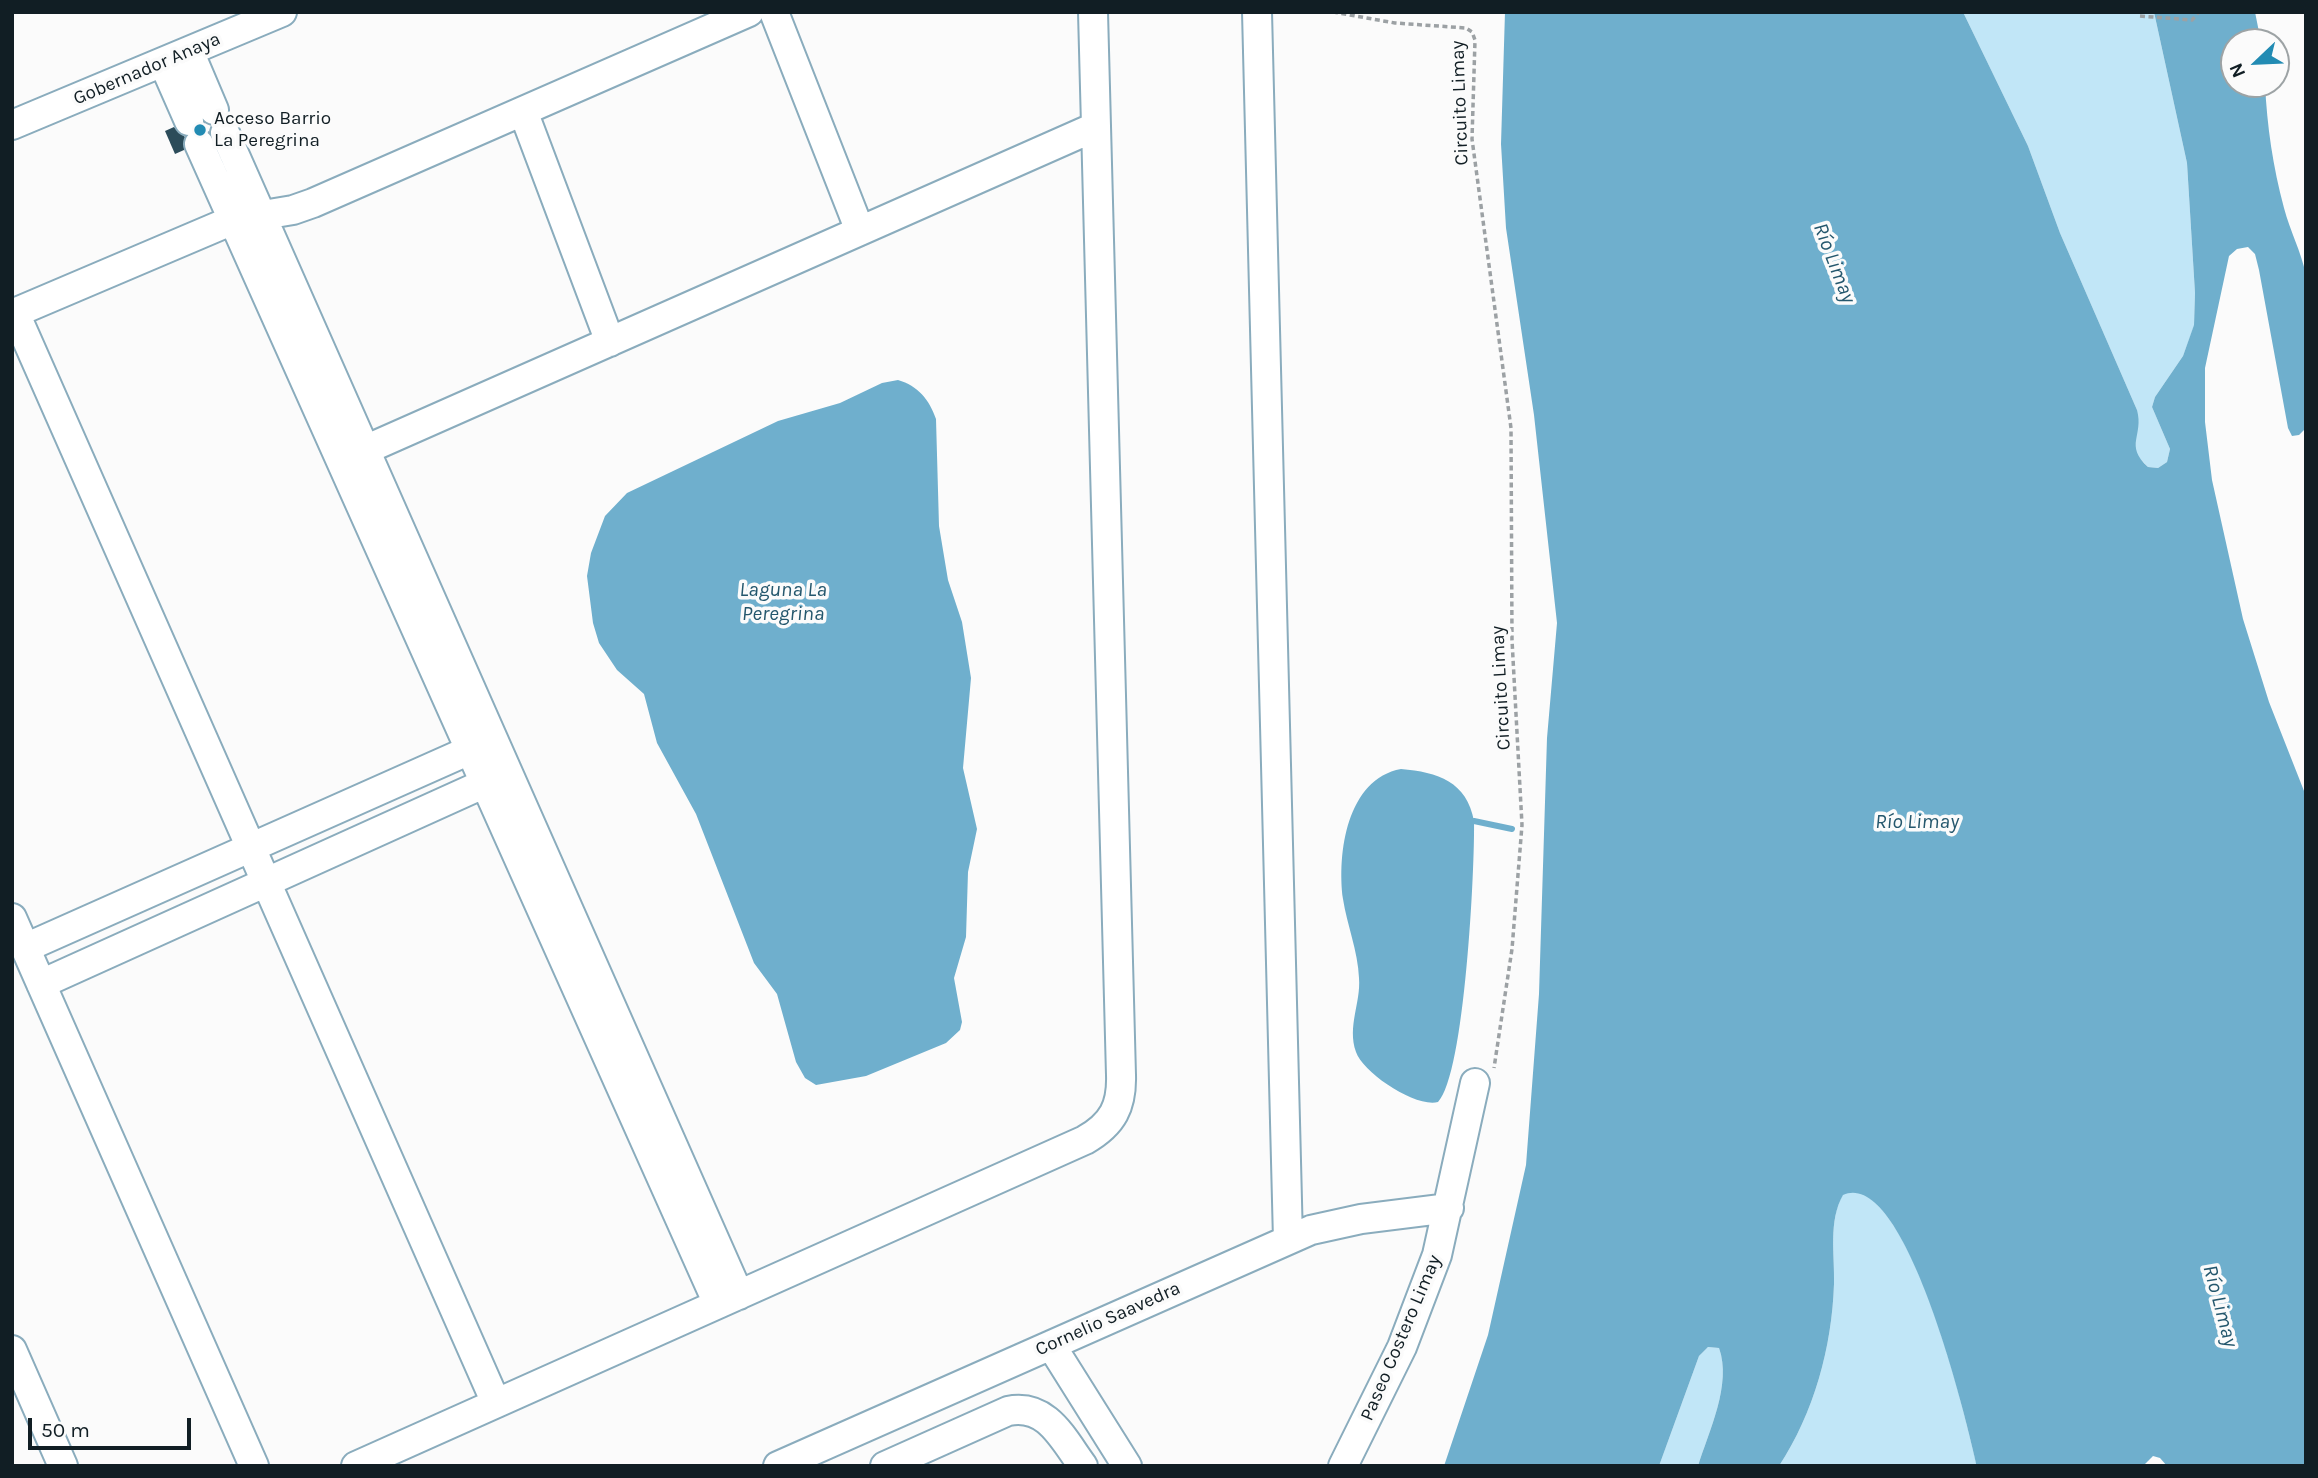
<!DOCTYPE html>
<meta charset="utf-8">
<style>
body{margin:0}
#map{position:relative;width:2318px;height:1478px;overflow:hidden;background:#fbfbfb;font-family:Karla,sans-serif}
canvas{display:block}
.frame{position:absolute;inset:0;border:14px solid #111e24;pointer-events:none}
.north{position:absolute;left:2220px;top:28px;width:70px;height:70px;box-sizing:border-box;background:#fbfbfb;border:2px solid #9da3a5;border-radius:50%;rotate:247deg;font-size:19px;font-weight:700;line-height:28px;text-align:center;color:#111e24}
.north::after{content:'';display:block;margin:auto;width:24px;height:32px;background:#228bb3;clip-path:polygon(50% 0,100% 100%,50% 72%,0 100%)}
.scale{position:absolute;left:28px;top:1418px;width:163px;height:32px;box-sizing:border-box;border:4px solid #111e24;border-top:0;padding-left:9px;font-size:21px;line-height:24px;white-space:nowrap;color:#111e24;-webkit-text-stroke:5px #fbfbfb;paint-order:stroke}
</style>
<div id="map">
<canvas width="2318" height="1478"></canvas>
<div class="frame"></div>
<div class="north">N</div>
<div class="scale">50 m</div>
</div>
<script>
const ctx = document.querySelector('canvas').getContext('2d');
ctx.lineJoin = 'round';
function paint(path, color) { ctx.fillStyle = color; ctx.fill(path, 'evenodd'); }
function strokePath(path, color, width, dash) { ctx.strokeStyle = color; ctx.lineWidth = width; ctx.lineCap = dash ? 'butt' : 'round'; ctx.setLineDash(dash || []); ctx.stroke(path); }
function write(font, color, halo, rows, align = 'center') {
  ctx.font = font + ' Karla,sans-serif'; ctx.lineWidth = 7; ctx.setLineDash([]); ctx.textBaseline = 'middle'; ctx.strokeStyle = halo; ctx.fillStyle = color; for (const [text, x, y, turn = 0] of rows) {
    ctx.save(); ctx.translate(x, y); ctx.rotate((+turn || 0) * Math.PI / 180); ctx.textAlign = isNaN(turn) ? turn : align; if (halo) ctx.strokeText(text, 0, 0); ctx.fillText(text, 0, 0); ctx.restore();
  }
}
const green = new Path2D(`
 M1963,12H2154L2187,163L2195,293L2194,326L2183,356L2155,397L2152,407L2170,449L2167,462L2158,468L2148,467L2135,453L2137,410L2060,233L2028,146Z
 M1854,1190C1916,1206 1963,1407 1977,1466H1779C1814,1413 1832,1347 1834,1284C1835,1255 1828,1221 1843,1194Z
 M1708,1347L1719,1348C1732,1384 1709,1431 1698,1466H1659L1699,1356Z`);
const water = new Path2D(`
 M1505,12H1963L2028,146L2060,233L2137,410C2144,436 2124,445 2148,467L2158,468L2167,462L2170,449L2152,407L2155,397L2183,356L2194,325L2195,293L2187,163L2154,12H2255L2261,42H2234V84H2265C2267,126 2273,167 2284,208C2290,231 2301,251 2306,275L2304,430L2299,435L2292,436L2288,428L2259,270L2255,254L2248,247L2237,249L2229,256L2205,368V422L2212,480L2243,619L2269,702L2306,796V1466H2167L2160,1458L2153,1456L2143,1466H1977C1967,1421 1906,1167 1843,1195C1828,1221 1835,1255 1834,1284C1832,1347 1814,1413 1779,1466H1698C1709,1431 1732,1384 1719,1348L1708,1347L1699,1356L1659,1466H1444L1488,1335L1526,1165L1539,994L1547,738L1557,623L1534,415L1506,228L1501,144Z
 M898,380C918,386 929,399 936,419L939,526L948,580L962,622L971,678L963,768L977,829L968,872L966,937L954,978L962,1022L960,1030L946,1043L866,1076L816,1085L805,1078L796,1062L777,994L754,963L696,814L657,743L644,694L617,670L599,643L593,623L587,576L591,553L605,516L627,493L778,421L840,403L882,383Z
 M1401,769C1438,772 1467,782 1474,821C1475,866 1465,1075 1438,1102C1416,1108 1363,1073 1356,1052C1347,1026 1361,1003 1359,978C1358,951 1347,925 1343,899C1337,853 1347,779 1401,769Z`);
const stream = new Path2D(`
 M1474,821L1512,829`);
const building = new Path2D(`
 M174,127L185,137L184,150L175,154L165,131Z`);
const path = new Path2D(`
 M1333,12L1395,23L1466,28L1472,32L1475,40L1472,139L1511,428L1512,640L1522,825L1512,949L1494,1068
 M2140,16L2192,20L2199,12`);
const minor = new Path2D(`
 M774,12L860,231
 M1257,12L1288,1240
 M189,51L214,110
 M163,62L189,121
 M523,111L610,342
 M12,125L282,12
 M225,133L739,1295
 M199,144L718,1304
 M15,313L496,1403
 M12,314L233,220L293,210L313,203L749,12
 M349,457L1095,127
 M12,918L254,1466
 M25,948L488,742
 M41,984L501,776
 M1051,1345L1127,1466
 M12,1350L63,1466
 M356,1466L1085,1140C1113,1124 1122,1106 1121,1075L1093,12
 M778,1466L1311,1230L1361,1219L1449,1208
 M885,1466L1008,1411C1047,1403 1063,1439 1083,1466
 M1343,1466L1402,1347L1437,1255L1475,1083`);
const markers = [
 [200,130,7,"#228bb3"]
];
const streetNames = [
 ["Gobernador Anaya",147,69,-23],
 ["Circuito Limay",1460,103,-92],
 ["Circuito Limay",1501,688,-93],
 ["Cornelio Saavedra",1108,1319,-24],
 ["Paseo Costero Limay",1401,1338,-67]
];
const poiNames = [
 ["Acceso Barrio",214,119],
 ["La Peregrina",214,141]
];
const waterNames = [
 ["Río Limay",1834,263,69],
 ["Laguna La",783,590],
 ["Peregrina",783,614],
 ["Río Limay",1917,822],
 ["Río Limay",2220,1306,75]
];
paint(green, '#c1e6f7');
paint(water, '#6fafcd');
strokePath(stream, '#6fafcd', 6);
paint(building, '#2c4c5a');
strokePath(minor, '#8aacbd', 32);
strokePath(path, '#9ca1a4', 3.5, [5, 3.5]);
strokePath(minor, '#fff', 28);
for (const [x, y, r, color] of markers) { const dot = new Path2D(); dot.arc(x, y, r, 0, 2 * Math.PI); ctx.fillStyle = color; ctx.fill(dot); strokePath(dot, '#fbfbfb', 2.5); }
write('19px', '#111e24', '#fbfbfb', streetNames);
write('19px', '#111e24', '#fbfbfb', poiNames, 'left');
write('italic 21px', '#24576d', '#fbfbfb', waterNames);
</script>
